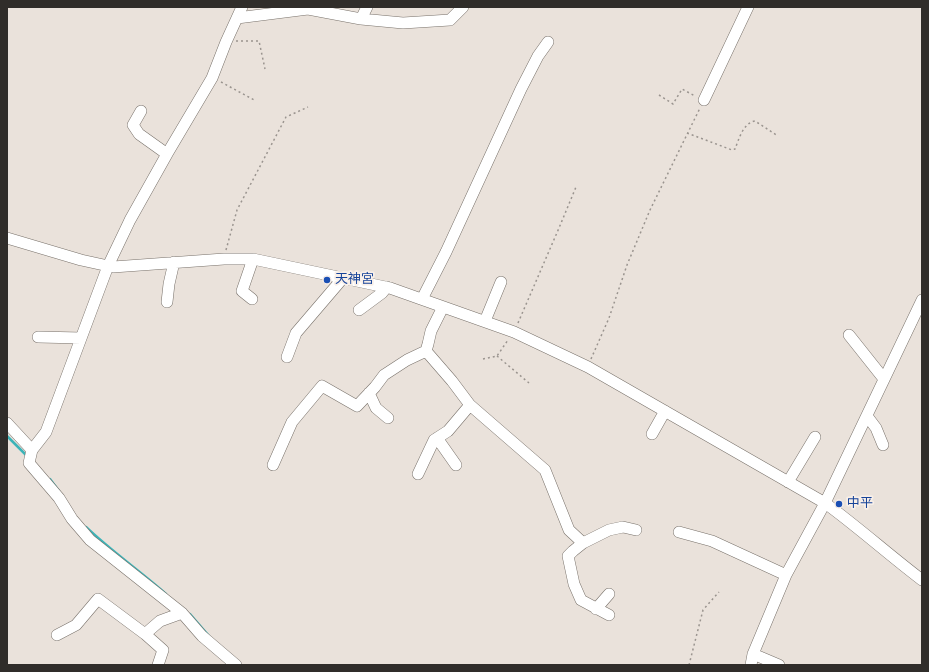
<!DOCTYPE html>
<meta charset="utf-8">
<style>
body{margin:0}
#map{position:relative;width:929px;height:672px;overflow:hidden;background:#eae2db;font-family:"Source Serif 4",serif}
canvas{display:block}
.frame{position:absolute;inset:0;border:8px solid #302d2a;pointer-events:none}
</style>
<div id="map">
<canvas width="929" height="672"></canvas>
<div class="frame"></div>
</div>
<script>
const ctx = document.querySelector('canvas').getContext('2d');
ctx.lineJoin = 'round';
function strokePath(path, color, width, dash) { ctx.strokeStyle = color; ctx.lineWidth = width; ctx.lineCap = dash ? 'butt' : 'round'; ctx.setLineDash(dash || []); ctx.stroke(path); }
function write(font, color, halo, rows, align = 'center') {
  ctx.font = font + ' "Source Serif 4","Noto Sans TC",serif'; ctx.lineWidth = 3.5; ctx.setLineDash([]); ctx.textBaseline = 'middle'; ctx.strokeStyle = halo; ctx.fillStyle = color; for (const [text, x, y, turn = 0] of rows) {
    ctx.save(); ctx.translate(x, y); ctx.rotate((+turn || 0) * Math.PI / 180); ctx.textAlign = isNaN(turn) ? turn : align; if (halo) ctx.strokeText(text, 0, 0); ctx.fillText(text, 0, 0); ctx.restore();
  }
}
const stream = new Path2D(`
 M7,436L27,456
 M50,479L59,491
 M86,527C111,551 140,571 166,594
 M190,614L209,636`);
const path = new Path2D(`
 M236,41H259L265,69
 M221,82L256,101
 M659,95L673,104L682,89L695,96
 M687,133L732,150L735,149C739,139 743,123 755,121L778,136
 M226,250L237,210L286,117L308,107
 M518,323L559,228L576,187
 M497,356L529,383
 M483,359L497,356L508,340
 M591,359L609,318L627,265L650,210L700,108
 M689,665L703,610L719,592`);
const minor = new Path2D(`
 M237,18L308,9L361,19L403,23L450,20L463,7
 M361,19L367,7
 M704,100L748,7
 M141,111L133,125L139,134L167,154
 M7,238L81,260L113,267L224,259H253L390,288L514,332L588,367L825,503C858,527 889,555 922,580
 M252,299L242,291L253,259
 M422,299L446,252L521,89L538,56L548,42
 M167,302L169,284L174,262
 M443,307L431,331L428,344L426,351L452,381L470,405L545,470L569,530L583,543L573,551L568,556L574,584L581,600L609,615
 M359,310L382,293L387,287
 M485,321L501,282
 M849,335L884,379
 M38,337L81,338
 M287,357L296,333L343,278
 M369,393L376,408L388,418
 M867,416L876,428L883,445
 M7,423L32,450
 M652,434L665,411
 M437,438L456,465
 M273,465L292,422L322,386L357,406L375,387L384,375L407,360L426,351
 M418,474L434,440L448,431L470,405
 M788,482L815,437
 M679,532L712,541L786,575
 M583,543L609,530L623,527L636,530
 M596,609L609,594
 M57,635L76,625L98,599L145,634
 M753,654L779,665
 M158,665L163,650L145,634L160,621L182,613
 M236,665L202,636L182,613L90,540L72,519L59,498L29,463L32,450L46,432L108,266L130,220L167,154L212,78L226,42L242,7
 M751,665L753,654L786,575L825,503L922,300`);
const markers = [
 [327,280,4,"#1a4fb4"],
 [839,504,4,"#1a4fb4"]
];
const transitNames = [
 ["天神宮",335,280],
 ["中平",847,504]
];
strokePath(stream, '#3db4b8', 2.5);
strokePath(minor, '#78716a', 12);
strokePath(path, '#9a948f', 1.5, [2, 3]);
strokePath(minor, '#fff', 11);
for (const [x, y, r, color] of markers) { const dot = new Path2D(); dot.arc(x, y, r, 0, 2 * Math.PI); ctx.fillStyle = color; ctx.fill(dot); strokePath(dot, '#f8efe8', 1.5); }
write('13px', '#164399', '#f8efe8', transitNames, 'left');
</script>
